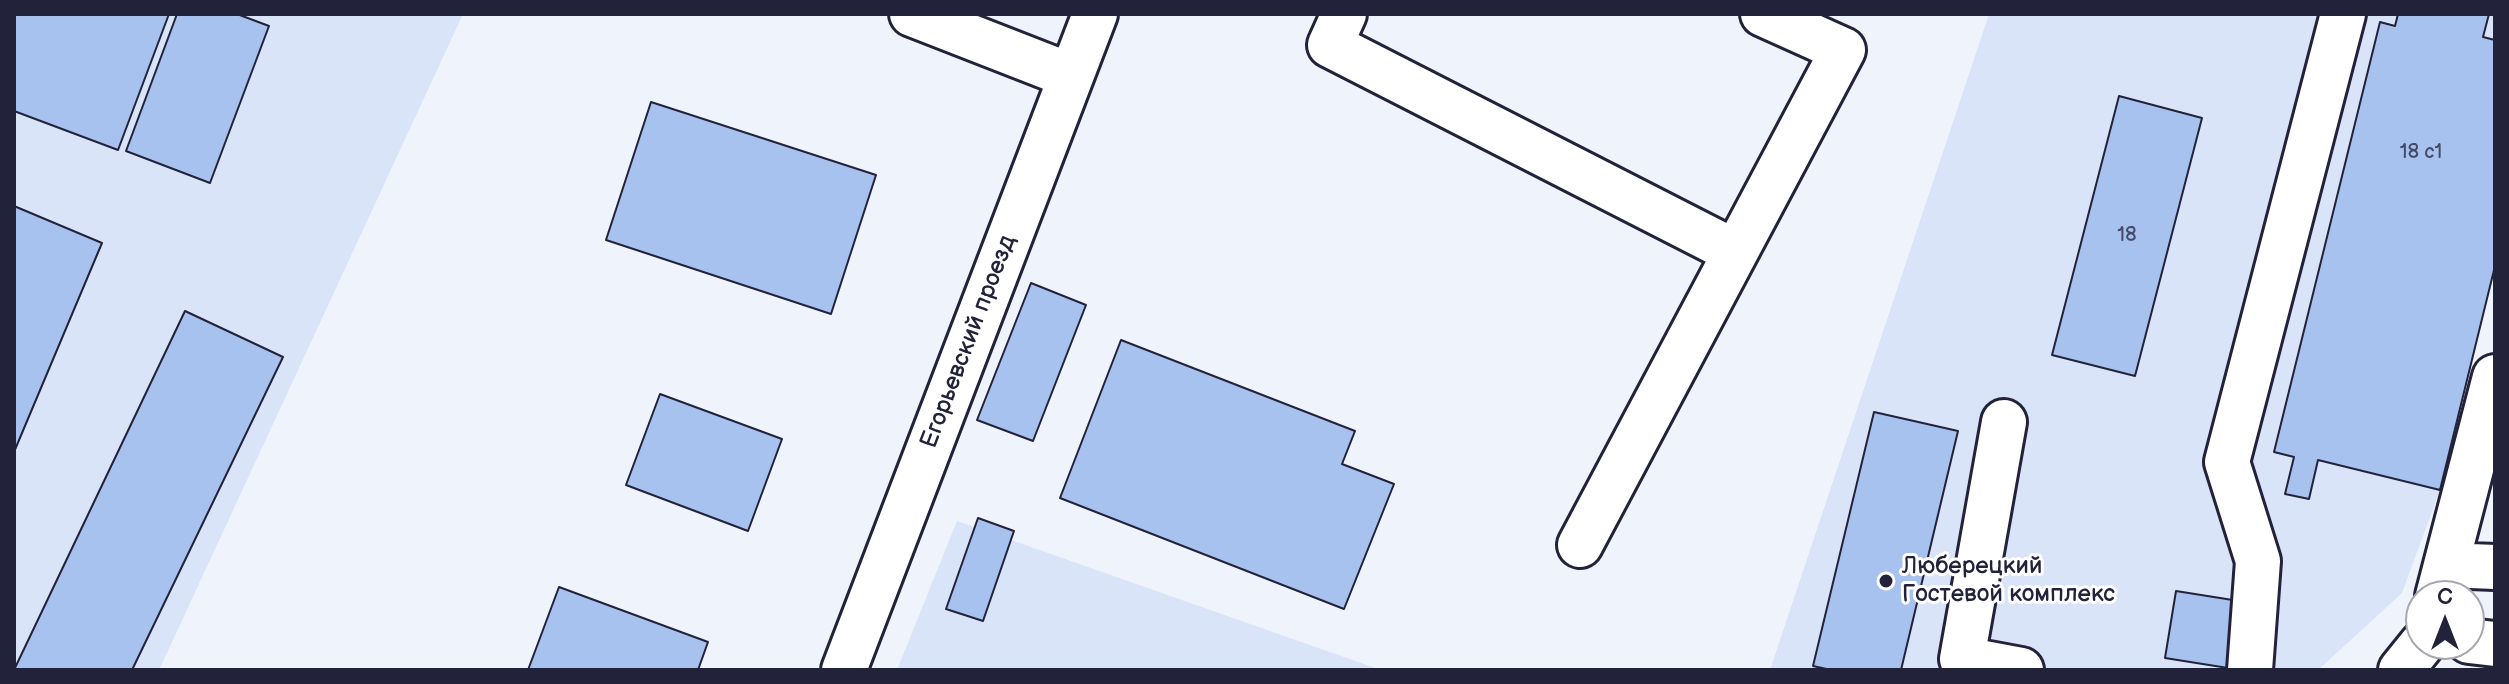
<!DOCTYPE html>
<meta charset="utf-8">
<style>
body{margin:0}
#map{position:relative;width:2509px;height:684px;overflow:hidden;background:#eef3fc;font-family:"Balsamiq Sans",sans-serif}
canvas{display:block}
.frame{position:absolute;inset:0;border:16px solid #22223b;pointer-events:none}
.north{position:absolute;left:2405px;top:580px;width:80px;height:80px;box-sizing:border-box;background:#fff;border:2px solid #a7a7b1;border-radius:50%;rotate:0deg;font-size:22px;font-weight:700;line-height:32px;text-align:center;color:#22223b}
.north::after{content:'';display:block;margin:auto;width:28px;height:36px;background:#22223b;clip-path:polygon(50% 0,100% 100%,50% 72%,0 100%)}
</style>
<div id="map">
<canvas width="2509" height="684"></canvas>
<div class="frame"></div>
<div class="north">С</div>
</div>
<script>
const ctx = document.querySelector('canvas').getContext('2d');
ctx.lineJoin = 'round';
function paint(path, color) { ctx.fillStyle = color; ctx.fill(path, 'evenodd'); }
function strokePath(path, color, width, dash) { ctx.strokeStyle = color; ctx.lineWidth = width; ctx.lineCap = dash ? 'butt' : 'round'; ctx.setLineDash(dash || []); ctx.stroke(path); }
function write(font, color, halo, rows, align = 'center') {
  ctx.font = font + ' "Balsamiq Sans",sans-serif'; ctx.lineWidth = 6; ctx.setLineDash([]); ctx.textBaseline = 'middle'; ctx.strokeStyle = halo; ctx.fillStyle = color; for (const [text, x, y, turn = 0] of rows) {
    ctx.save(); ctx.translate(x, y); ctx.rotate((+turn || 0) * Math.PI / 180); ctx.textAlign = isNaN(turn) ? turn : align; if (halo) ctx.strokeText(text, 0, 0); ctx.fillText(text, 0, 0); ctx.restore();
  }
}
const built = new Path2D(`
 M14,14H463L159,670H14Z
 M1989,14H2495V266L2440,490L2402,593L2318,670H1770Z
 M957,521L1381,670H897Z`);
const building = new Path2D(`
 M14,14H169L118,150L14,111Z
 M177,14H237L269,26L210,183L126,151Z
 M2398,14H2489L2483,37L2495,40V266L2440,490L2318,460L2309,499L2285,494L2294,457L2274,452L2380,22L2395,26Z
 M2119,96L2202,118L2135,376L2052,355Z
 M651,102L876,175L831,314L606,240Z
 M14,206L102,243L14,452Z
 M1031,283L1086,305L1033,441L977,420Z
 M185,311L283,357L132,670H14Z
 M1121,340L1355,431L1342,464L1394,484L1344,609L1060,498Z
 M660,394L782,439L748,531L626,485Z
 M1874,412L1958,431L1901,670H1831L1813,666Z
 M978,518L1014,531L983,621L946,609Z
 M559,587L708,642L698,670H528Z
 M2176,591L2239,601L2228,668L2165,658Z`);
const minor = new Path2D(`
 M912,14L1071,76
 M1344,14L1330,45L1735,252
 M2004,422L1962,659L2021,670
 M1580,545L1843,50L1763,14
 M2446,565L2495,567
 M2438,596L2495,377
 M2469,641L2495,644
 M844,670L1095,14
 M2250,670L2258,561L2227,462L2343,14
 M2401,670L2422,644`);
const markers = [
 [1886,581,8,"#22223b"]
];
const numberNames = [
 ["18 с1",2421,153],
 ["18",2127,236]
];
const streetNames = [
 ["Егорьевский проезд",969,342,-69]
];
const poiNames = [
 ["Люберецкий",1902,567],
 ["Гостевой комплекс",1902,595]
];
paint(built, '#d9e4f8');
paint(building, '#a8c2ef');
strokePath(building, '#22223b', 2);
strokePath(minor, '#22223b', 50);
strokePath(minor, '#fff', 44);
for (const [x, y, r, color] of markers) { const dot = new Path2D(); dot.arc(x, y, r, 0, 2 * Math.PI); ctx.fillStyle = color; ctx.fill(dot); strokePath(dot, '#fff', 3); }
write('20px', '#444a68', null, numberNames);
write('24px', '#22223b', '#fff', streetNames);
write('24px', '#22223b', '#fff', poiNames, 'left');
</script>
